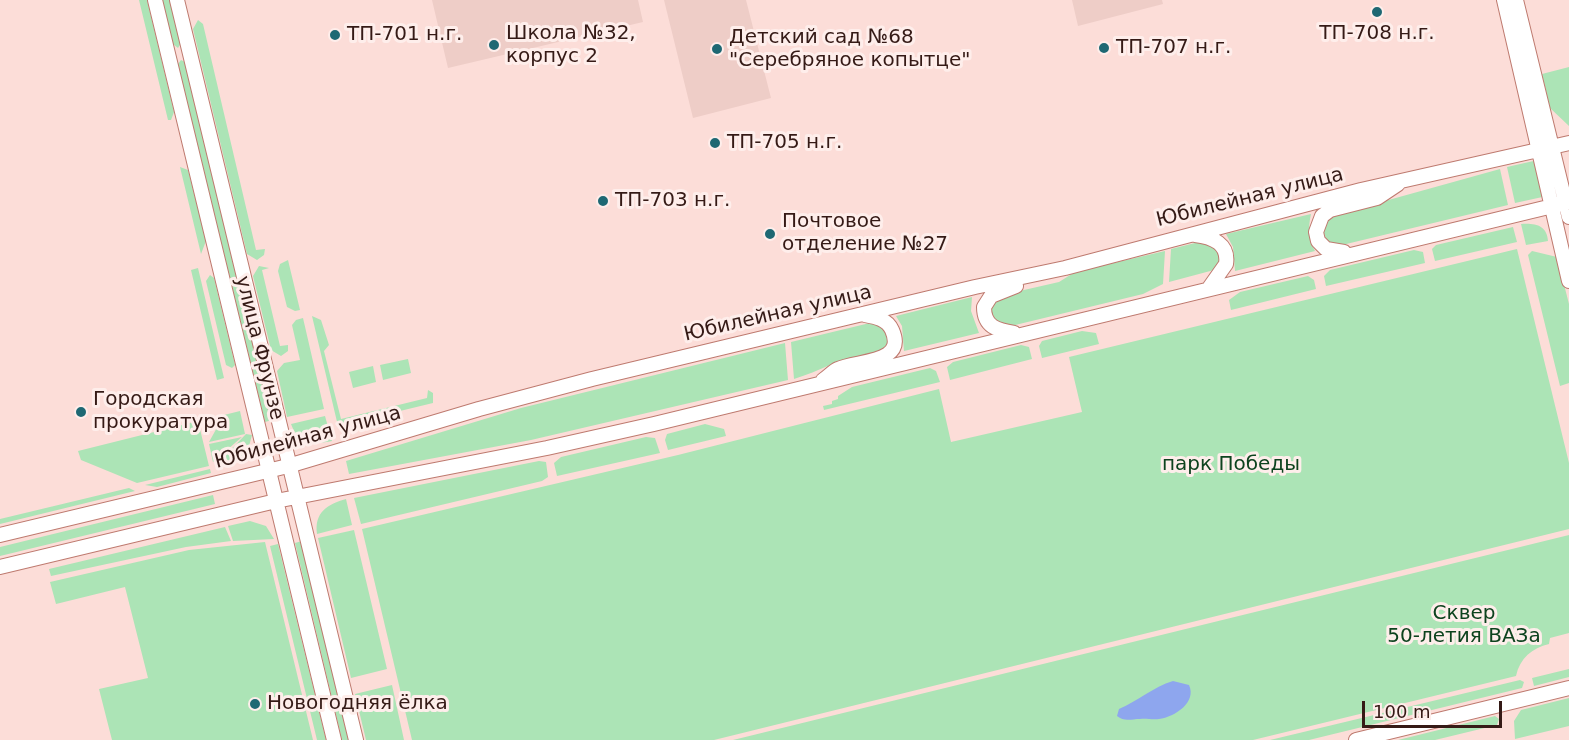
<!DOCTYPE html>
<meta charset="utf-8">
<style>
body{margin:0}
#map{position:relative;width:1569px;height:740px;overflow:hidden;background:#fcddd8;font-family:"DejaVu Sans",sans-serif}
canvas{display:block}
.scale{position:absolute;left:1362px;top:701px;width:140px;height:27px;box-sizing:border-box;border:3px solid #351a16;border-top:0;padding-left:8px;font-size:18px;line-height:21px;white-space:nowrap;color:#351a16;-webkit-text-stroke:4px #feeeeb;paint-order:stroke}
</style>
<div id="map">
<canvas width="1569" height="740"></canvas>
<div class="scale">100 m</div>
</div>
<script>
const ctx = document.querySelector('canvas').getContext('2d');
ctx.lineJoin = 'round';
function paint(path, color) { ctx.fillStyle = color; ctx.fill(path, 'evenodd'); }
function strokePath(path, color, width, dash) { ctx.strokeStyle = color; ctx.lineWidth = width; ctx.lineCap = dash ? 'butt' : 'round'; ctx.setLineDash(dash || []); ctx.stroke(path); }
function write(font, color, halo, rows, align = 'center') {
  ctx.font = font + ' "DejaVu Sans",sans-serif'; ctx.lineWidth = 6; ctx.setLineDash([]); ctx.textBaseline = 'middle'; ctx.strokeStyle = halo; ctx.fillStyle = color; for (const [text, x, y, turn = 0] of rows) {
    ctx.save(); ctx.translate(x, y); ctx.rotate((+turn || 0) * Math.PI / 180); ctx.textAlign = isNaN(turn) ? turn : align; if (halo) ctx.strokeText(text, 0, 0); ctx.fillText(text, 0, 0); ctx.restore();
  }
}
const built = new Path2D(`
 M432,0H638L643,22L448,68Z
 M664,0H746L771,98L693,118Z
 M1072,0H1162L1163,4L1078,26Z`);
const green = new Path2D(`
 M139,0H147L174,112L171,120H168Z
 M162,0H170L181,43L178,48L173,44Z
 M198,20L203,24L256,250L265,249L264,255L257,260L247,254L193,29Z
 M181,60L185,62L272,420L265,422L178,64Z
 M1569,67V126L1550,108L1542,74Z
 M1538,160L1547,196L1515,203L1507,167Z
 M180,167L188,170L206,241L201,254Z
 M1500,169L1508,205L1338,246C1327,243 1322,236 1324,225L1331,216Z
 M1311,214C1308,228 1308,239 1315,251L1235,271L1233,247L1226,234Z
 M1521,224C1535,223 1547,225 1548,241L1526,245Z
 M1513,227L1517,242L1435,261L1432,249L1436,245Z
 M1199,242L1218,248L1221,260L1214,270L1169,282L1171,249Z
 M1517,249L1569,463V529L714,740H412L362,529L678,455L939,389L951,442L1082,412L1069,357Z
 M1414,250L1423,252L1425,263L1326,286L1324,276L1330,270Z
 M1165,251L1163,284L1143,294L1007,327L995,324L988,306L1002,295L1059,282L1075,272Z
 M1532,251L1557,257L1569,304V383L1560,386L1528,255Z
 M288,260L300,310L295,311L287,307L278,271L280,264Z
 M259,266L269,268L262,270L280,346L288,345V351L281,356L271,350L253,276Z
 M198,268L224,378L217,380L191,270Z
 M210,275L214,278L235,365L232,368L226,365L206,281Z
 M1308,276L1314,280L1316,289L1231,310L1229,300L1240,292Z
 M972,297L971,311L979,333L904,351L902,326L896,316Z
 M312,316L321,320L329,345L324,351L341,419L427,398L428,390L433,393V403L338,426Z
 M303,318L324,409L287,417L277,371L284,363L300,360L292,325L296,320Z
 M874,322L886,329L888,345C871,359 850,358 830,365C818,370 807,375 794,379L791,342Z
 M1082,331L1096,333L1099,344L1042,358L1039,346L1042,341Z
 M785,343L788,380L531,440L349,474L346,461L521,408Z
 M1021,345L1029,347L1032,359L950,380L947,367L953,362Z
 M408,359L411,373L383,380L380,365Z
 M373,366L376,382L353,388L349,372Z
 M930,368L936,371L940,382L824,410L823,406L832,404V401L838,399V396L852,387Z
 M240,411L245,434L209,442L224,415Z
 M325,416L332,441C314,445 298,444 291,424Z
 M198,421L209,466L137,483L81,460L78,451Z
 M705,424L724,429L726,436L668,450L665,440L667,434Z
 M246,434L252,435L246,457L216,465Z
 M242,437L213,462L209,444Z
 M646,437L655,438L660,453L557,476L554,463L561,457Z
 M539,461L546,462L548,477L542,481L361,524L354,498Z
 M210,469L211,473L157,487L145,485Z
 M129,488L135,491L0,524V519Z
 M213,495L215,504L0,556V547Z
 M346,499L352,525L317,534C314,512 328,504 346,499Z
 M250,521L266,526L274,539L233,541L228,526Z
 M225,527L231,541L186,547L51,576L49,569Z
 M354,530L387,669L351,678L318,538Z
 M1569,535V633L1550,638L1549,644C1532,648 1520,658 1516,676L1253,740H733Z
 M302,541L350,740H342L295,543Z
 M265,542L313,740H112L99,689L148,678L125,587L56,604L50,582L189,550Z
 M278,544L326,740H317L270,546Z
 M1569,669V677L1534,686L1532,678Z
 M1520,680L1524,682L1522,688L1309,740H1270Z
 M392,685L404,740H366L355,694Z
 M1569,698V726L1515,739L1514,721L1521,710Z
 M1495,716L1499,719L1497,725L1435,740H1398Z`);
const water = new Path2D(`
 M1173,681L1189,685C1197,702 1175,717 1159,719C1152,720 1146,718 1140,719C1131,719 1124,722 1117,716L1119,709C1138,701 1153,687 1173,681Z`);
const secondary = new Path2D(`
 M155,0L334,740
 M177,0L356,740
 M1504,0L1569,281
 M1516,0L1569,217
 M1195,235C1213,237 1229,244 1226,264L1209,288
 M1344,252L1326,249L1318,241L1316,232L1322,216L1330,210L1377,198L1398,184
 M1014,333C997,330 984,327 984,307L991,296L1016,286
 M823,380C828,377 833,371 838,369C857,360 907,364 892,330C887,319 876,317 865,315
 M0,535L288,466L479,409L592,379L975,287L1065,268L1361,190L1569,143
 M0,567L276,501L547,448L654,424L1569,202
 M1356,740L1569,688`);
const markers = [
 [1377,12,6,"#1e6873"],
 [335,35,6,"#1e6873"],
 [494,45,6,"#1e6873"],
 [1104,48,6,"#1e6873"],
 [717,49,6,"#1e6873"],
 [715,143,6,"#1e6873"],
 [603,201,6,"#1e6873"],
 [770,234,6,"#1e6873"],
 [81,412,6,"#1e6873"],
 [255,704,6,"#1e6873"]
];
const poiNames = [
 ["Школа №32,",506,34],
 ["корпус 2",506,57],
 ["ТП-708 н.г.",1377,34,"center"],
 ["ТП-701 н.г.",347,35],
 ["Детский сад №68",729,38],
 ["\"Серебряное копытце\"",729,61],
 ["ТП-707 н.г.",1116,48],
 ["ТП-705 н.г.",727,143],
 ["ТП-703 н.г.",615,201],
 ["Почтовое",782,222],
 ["отделение №27",782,245],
 ["Городская",93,400],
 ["прокуратура",93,423],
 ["Новогодняя ёлка",267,704]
];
const streetNames = [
 ["Юбилейная улица",1250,198,-14],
 ["Юбилейная улица",778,314,-13],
 ["улица Фрунзе",259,348,76],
 ["Юбилейная улица",308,438,-15]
];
const parkNames = [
 ["парк Победы",1231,465],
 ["Сквер",1464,614],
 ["50-летия ВАЗа",1464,637]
];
paint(built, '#eecdc7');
paint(green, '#ace4b6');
paint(water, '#8ea6ee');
strokePath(secondary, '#be7a6f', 16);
strokePath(secondary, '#fff', 14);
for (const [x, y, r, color] of markers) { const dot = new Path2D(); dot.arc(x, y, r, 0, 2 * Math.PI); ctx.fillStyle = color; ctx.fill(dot); strokePath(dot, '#feeeeb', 2); }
write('20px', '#351a16', '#feeeeb', poiNames, 'left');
write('20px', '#351a16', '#feeeeb', streetNames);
write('20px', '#0d431e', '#feeeeb', parkNames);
</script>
